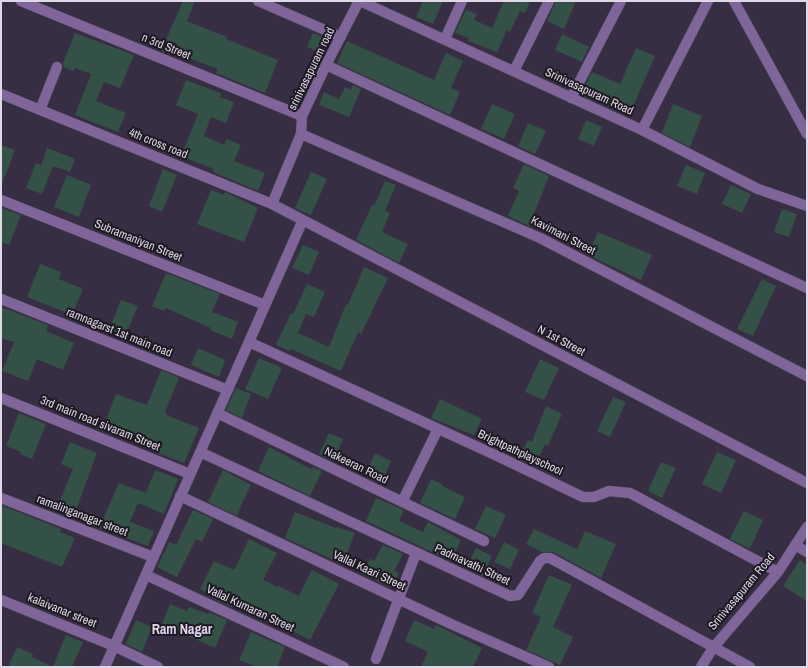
<!DOCTYPE html>
<style>
body{margin:0}
#map{position:relative;width:808px;height:668px;overflow:hidden;background:#382e43;font-family:"Archivo Narrow",sans-serif}
canvas{display:block}
.frame{position:absolute;inset:0;border:2px solid #dfd9e7;pointer-events:none}
</style>
<div id="map">
<canvas width="808" height="668"></canvas>
<div class="frame"></div>
</div>
<script>
const ctx = document.querySelector('canvas').getContext('2d');
ctx.lineJoin = 'round';
function paint(path, color) { ctx.fillStyle = color; ctx.fill(path, 'evenodd'); }
function strokePath(path, color, width, dash) { ctx.strokeStyle = color; ctx.lineWidth = width; ctx.lineCap = dash ? 'butt' : 'round'; ctx.setLineDash(dash || []); ctx.stroke(path); }
function write(font, color, halo, rows, align = 'center') {
  ctx.font = font + ' "Archivo Narrow",sans-serif'; ctx.lineWidth = 4; ctx.setLineDash([]); ctx.textBaseline = 'middle'; ctx.strokeStyle = halo; ctx.fillStyle = color; for (const [text, x, y, turn = 0] of rows) {
    ctx.save(); ctx.translate(x, y); ctx.rotate((+turn || 0) * Math.PI / 180); ctx.textAlign = isNaN(turn) ? turn : align; if (halo) ctx.strokeText(text, 0, 0); ctx.fillText(text, 0, 0); ctx.restore();
  }
}
const building = new Path2D(`
 M183,1H195L187,21L227,37L226,39L278,60L265,93L216,73L218,69L186,57L185,60L161,51Z
 M423,1H443L433,24L416,17Z
 M504,1H530L525,13L520,11L510,32L507,30L497,52L468,41L469,38L455,33L466,10L477,14L474,20L492,28Z
 M556,1H576L564,29L547,21Z
 M75,33L134,55L120,88L104,82L96,101L126,113L118,132L75,115L91,74L75,68L73,71L64,67L63,63Z
 M313,33L330,40L324,54L307,47Z
 M562,34L589,47L582,62L555,50Z
 M347,41L434,80L446,53L463,61L451,88L460,92L450,115L337,63Z
 M636,48L655,56L629,116L581,94L592,72L620,84Z
 M186,80L221,93L220,97L234,102L226,123L211,117L204,136L224,145L227,139L241,145L234,161L265,173L258,191L213,172L214,169L181,156L198,114L176,105Z
 M353,85L361,89L349,117L319,105L324,92L339,99L345,87L351,90Z
 M492,104L515,114L504,139L481,129Z
 M673,104L702,116L690,147L662,133Z
 M586,120L602,127L594,146L578,139Z
 M528,123L546,131L535,154L518,146Z
 M1,145L15,150L2,184H1Z
 M47,148L75,159L70,172L53,166L42,194L26,188L36,163L41,165Z
 M524,164L549,176L529,226L508,216L519,191L513,188Z
 M686,165L705,173L697,194L677,186Z
 M163,169L177,175L162,212L149,206Z
 M311,172L327,179L311,215L295,208Z
 M67,175L91,185L79,217L54,207Z
 M385,181L396,185L385,211L390,213L382,232L408,244L399,263L356,240L372,205L374,206Z
 M731,185L751,194L742,213L722,204Z
 M211,190L224,195L225,192L258,208L244,242L197,224Z
 M1,208L21,215L9,245L1,242Z
 M782,209L797,214L789,237L774,232Z
 M598,232L652,255L641,280L588,255Z
 M303,245L319,252L309,275L292,268Z
 M40,264L61,272L59,279L83,289L72,315L27,297Z
 M364,267L388,278L361,334L358,332L341,371L291,349L290,351L276,345L291,313L293,314L307,284L325,292L314,317L306,314L298,333L329,347L346,304L348,305Z
 M166,273L220,294L212,312L238,322L232,339L210,330L211,328L188,318L166,308L164,311L152,306Z
 M762,279L776,286L753,336L737,329Z
 M121,300L138,306L125,336L109,330Z
 M1,307L48,325L46,331L74,343L63,370L37,359L28,381L2,371L14,342L1,338Z
 M198,348L225,360L219,377L191,365Z
 M259,358L282,368L268,399L245,389Z
 M540,359L559,368L544,400L525,392Z
 M161,370L179,378L165,412L167,413L166,415L199,428L184,463L158,453L159,450L115,433L116,430L104,425L116,394L147,405Z
 M236,388L251,394L242,418L226,410Z
 M613,397L626,402L610,437L597,431Z
 M440,399L482,419L474,435L431,418Z
 M546,406L562,414L548,446L545,444L536,463L520,456L528,440L532,442Z
 M19,413L46,424L32,459L20,454L21,452L6,446Z
 M329,433L343,439L333,461L319,454Z
 M70,442L97,453L76,510L59,503L73,469L61,464Z
 M269,447L305,466L312,469L313,467L322,471L310,496L258,471Z
 M717,452L736,460L721,493L702,484Z
 M375,453L391,461L381,484L365,476Z
 M661,462L676,468L662,498L648,491Z
 M155,470L178,479L164,514L138,503L130,522L154,531L148,546L99,528L119,483L146,493Z
 M223,470L251,485L243,501L237,516L208,502Z
 M431,479L443,485L442,486L465,497L455,519L420,503Z
 M376,498L404,510L399,521L423,532L428,522L461,540L451,561L366,521Z
 M1,505L61,529L60,532L75,538L62,567L1,543Z
 M486,506L506,515L495,538L475,529Z
 M193,510L213,519L202,542L196,539L177,577L157,567L169,542L176,545Z
 M744,511L763,520L750,549L730,539Z
 M295,512L336,528L337,527L355,533L343,564L285,538Z
 M534,529L577,549L585,531L616,544L601,578L553,552H542L526,544Z
 M249,539L277,553L263,580L278,587L279,586L299,596L312,570L339,584L310,640L250,609L248,612L233,604L232,607L214,599L215,597L200,589L214,561L234,570Z
 M504,542L519,550L510,569L494,562Z
 M383,545L403,554L394,571L399,573L392,588L362,574L370,559L374,561Z
 M476,548L492,556L483,576L466,568Z
 M800,560L807,565V601L783,586Z
 M549,575L572,585L553,627L573,637L560,665L526,650L541,617L532,613Z
 M170,604L187,611L189,607L208,614L209,612L227,620L215,648L162,624Z
 M136,620L152,627L142,652L126,644Z
 M414,620L434,629L436,625L482,648L473,667H421L428,652L405,641Z
 M251,632L285,647L277,667H257L239,660Z
 M66,635L83,642L72,667H8L17,647L33,654L32,657L53,667Z`);
const minor = new Path2D(`
 M21,1L302,116
 M258,1L341,37
 M360,1L642,130L758,189L807,206
 M734,1L807,134
 M445,39L462,1
 M326,65L807,288
 M514,71L549,1
 M1,94L272,204L807,483
 M571,98L621,1
 M40,110L57,67
 M642,130L708,1
 M301,134L540,238L807,376
 M1,200L265,305
 M272,204L301,134L302,116L326,65L359,1
 M1,299L228,390
 M249,342L493,454L583,497H594L609,491L630,493L778,572
 M1,398L190,474
 M217,413L484,541
 M200,452L510,596L518,595L540,561L544,558H550L750,667
 M180,496L451,624L549,667
 M1,498L153,557
 M402,502L438,429
 M795,545L807,552
 M146,575L344,667
 M1,600L114,646L158,667
 M376,659L416,553
 M105,667L302,222
 M701,667L713,648L778,572L807,527`);
const streetNames = [
 ["n 3rd Street",166,47,22],
 ["srinivasapuram road",312,69,-64],
 ["Srinivasapuram Road",589,92,25],
 ["4th cross road",158,144,22],
 ["Kavimani Street",563,236,27],
 ["Subramaniyan Street",138,241,22],
 ["ramnagarst 1st main road",119,333,22],
 ["N 1st Street",561,341,28],
 ["3rd main road sivaram Street",100,424,22],
 ["Brightpathplayschool",520,453,25],
 ["Nakeeran Road",356,466,26],
 ["ramalinganagar street",82,516,21],
 ["Padmavathi Street",472,565,25],
 ["Vallal Kaari Street",369,571,25],
 ["Srinivasapuram Road",742,592,-50],
 ["Vallal Kumaran Street",250,609,25],
 ["kalaivanar street",62,611,22]
];
const neighbourhoodNames = [
 ["Ram Nagar",182,630]
];
paint(building, '#335147');
strokePath(minor, '#564d61', 11);
strokePath(minor, '#7f659a', 10);
write('12px', '#dfd9e7', '#1d1822', streetNames);
write('bold 14px', '#e0d4ef', '#1d1822', neighbourhoodNames);
</script>
